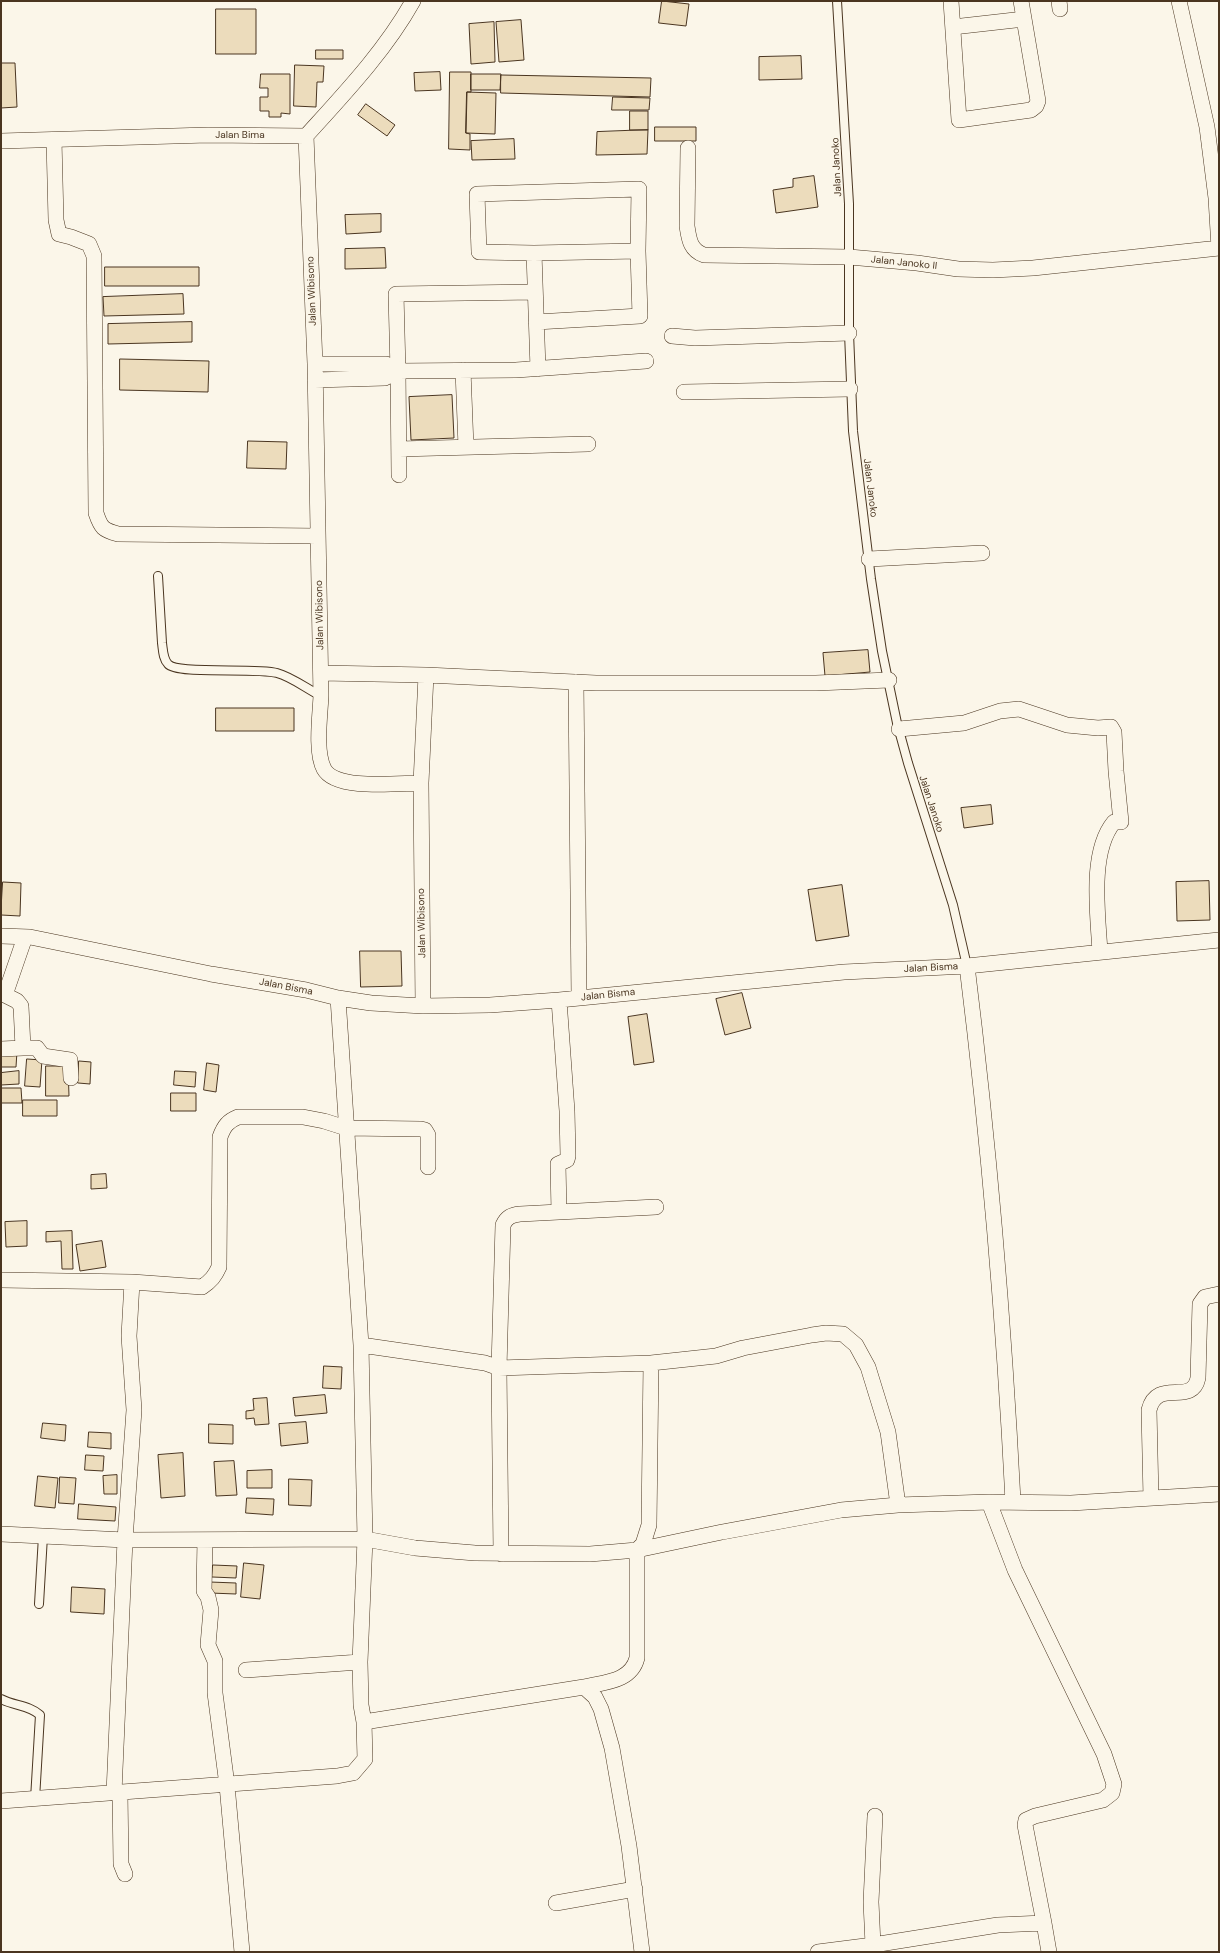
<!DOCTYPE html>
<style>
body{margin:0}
#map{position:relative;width:1220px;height:1953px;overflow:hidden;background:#fbf6e9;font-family:"DM Sans",sans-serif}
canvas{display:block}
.frame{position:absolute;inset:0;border:2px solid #4a3520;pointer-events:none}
</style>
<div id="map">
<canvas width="1220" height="1953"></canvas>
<div class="frame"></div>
</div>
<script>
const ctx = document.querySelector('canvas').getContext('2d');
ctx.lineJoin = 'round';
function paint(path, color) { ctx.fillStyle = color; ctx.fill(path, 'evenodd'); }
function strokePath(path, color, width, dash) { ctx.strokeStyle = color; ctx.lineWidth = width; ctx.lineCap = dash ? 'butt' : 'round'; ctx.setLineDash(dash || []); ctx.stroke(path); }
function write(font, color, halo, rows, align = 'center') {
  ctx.font = font + ' "DM Sans",sans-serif'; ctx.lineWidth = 3; ctx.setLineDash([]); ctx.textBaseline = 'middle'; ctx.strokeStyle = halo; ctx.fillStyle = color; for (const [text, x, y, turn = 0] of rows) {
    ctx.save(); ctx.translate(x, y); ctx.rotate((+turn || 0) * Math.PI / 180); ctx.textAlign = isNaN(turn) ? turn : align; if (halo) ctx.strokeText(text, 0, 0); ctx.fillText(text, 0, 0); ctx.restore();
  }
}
const building = new Path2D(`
 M662,1L689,4L686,26L659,23Z
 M216,9H256V54H216Z
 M521,20L524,60L499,62L496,22Z
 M494,22L495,62L471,64L469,24Z
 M316,50H343V59H316Z
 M801,56L802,79L759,80V57Z
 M1,63H15L17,107L1,108Z
 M295,65L324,66L323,82H317L316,107L294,106Z
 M440,72L441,90L415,91L414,73Z
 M450,72H471V92H467L466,133L470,134V150L449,149Z
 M261,74H290V114L281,113V117H269V111H260V97H268V88H260Z
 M471,74H501L500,90H471Z
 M501,75L651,78L650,97L501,93Z
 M467,92L496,93L495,134L466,133Z
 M613,97L650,98L649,110H612Z
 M366,104L395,125L387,136L358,115Z
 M630,111H648V130H630Z
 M655,127H696V141H655Z
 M648,130L647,154L596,155L597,132Z
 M514,139L515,159L472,160L471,141Z
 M814,176L818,207L776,213L773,190L793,187V179Z
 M381,214V232L346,234L345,215Z
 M385,248L386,268L345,269V249Z
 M105,267H199V286H105Z
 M183,294L184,314L104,316L103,297Z
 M192,322V342L108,344V324Z
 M120,359L209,361L208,392L120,390Z
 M452,395L454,438L411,440L409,397Z
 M248,441L287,442L286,469L247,468Z
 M868,650L870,672L825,676L823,653Z
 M216,708H294V731H216Z
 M991,805L993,824L964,828L961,808Z
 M1209,881L1210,920L1177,921L1176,882Z
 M3,882L21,883L20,916L1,915Z
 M842,885L849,936L816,941L808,890Z
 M360,951H401L402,986L361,987Z
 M742,993L751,1028L725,1035L716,999Z
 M647,1014L654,1062L634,1065L628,1017Z
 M1,1051H17L16,1067H1Z
 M27,1059L42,1060L40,1087L25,1086Z
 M79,1061L91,1062L90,1084L78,1083Z
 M207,1063L219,1065L216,1092L204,1090Z
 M46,1066H68L69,1096H46Z
 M19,1071V1084L1,1085V1073Z
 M175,1071L196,1072L195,1087L174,1085Z
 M1,1088H21L22,1103H1Z
 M171,1093H196V1111H171Z
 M23,1100H57V1116H23Z
 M106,1174L107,1188L91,1189V1175Z
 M27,1221V1246L6,1247L5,1222Z
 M72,1231L73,1269H62L61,1241L46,1242V1232Z
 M102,1241L106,1267L80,1271L76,1245Z
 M324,1366L342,1367L341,1389L323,1388Z
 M325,1395L327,1413L295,1416L293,1398Z
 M267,1398L269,1424L255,1425L254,1418L246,1419V1411L254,1410L253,1399Z
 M306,1422L308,1443L281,1446L279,1424Z
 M43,1423L66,1425L65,1441L41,1438Z
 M209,1424L233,1425V1444L209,1443Z
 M89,1432L111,1433V1449L88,1447Z
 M183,1453L185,1496L161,1498L158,1455Z
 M86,1455L104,1456L103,1471L85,1470Z
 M234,1461L237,1495L216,1496L214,1462Z
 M272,1470V1488H247V1471Z
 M117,1475V1494H104L103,1476Z
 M38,1476L58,1478L55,1508L35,1506Z
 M60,1477L76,1478L74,1504L59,1503Z
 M289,1479L312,1480L311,1506L289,1505Z
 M247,1498L274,1499L273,1515L246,1513Z
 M79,1504L116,1507L115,1521L78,1519Z
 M244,1563L264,1565L260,1599L241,1597Z
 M213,1565L237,1566L236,1578L212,1577Z
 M210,1582L236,1583V1594L210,1593Z
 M72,1587L105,1589L104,1614L71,1612Z`);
const service = new Path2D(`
 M837,1L849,204V333L853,431L871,579L882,651L897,723L908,763L953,905L967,966
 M158,576L162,643C163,650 163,659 168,664C177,675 256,667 277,673C292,677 307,689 321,696
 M39,1604L43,1536
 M1,1699C14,1706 29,1705 40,1715L35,1799`);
const minor = new Path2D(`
 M951,1L959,120L1031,110L1036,106L1038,101L1021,1
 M1059,1L1060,9
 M1179,1L1207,127L1216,198L1219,248
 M953,27L1024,19
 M306,136L315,364L321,696C320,716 315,752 324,769C336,791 399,783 421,783L423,1006
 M54,140L56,220L59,234L71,237L89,244L94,256L96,513C101,528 103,530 118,534L318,536
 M1,141L208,135L306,136C344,94 385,51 413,1
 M688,148L687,226C689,239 690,250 704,255L849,257L917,263L958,269L993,270L1033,268L1219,248
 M534,253L479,252L477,194L639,189L638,251L534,253L538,369
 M536,322L640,316L638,251
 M672,336L695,338L849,333
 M315,364H386L398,371L516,370L646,361
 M463,370L466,447
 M398,371L396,294L535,292
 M315,380L385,378L398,371L399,475
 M684,392L850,389
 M399,449L588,444
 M869,559L982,553
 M321,673L426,675L596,683H816L889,680
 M576,682L579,998
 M899,729L964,723L1000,711L1019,709L1067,725L1098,728L1111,727L1114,732L1116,771L1121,822H1114C1089,852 1098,915 1100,952
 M421,783L426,675
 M1,936L30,937L211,974L306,990L338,998L371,1003L423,1006L490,1005L559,1000L844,972L967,966L1219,940
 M967,966C989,1144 1004,1322 1013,1501
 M338,998L361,1345L365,1539L360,1662L361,1705L364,1722L584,1687L595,1697L601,1709L612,1748L629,1846L642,1952
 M23,1048H37L43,1056L70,1060L71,1078
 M1,1049L23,1048L21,1006L17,1001L5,995L25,937
 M559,1212L558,1164L567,1160L568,1156L567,1111L559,1000
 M1,1280L132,1282L129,1336L134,1410L125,1540L114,1793
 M132,1282L202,1287C211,1281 215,1276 219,1267L220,1137C224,1126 228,1121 238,1117H303L324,1121L346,1128L421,1129L425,1130L428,1135V1167
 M361,1345L485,1363L499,1368L651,1363L716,1356L743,1348L812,1335L826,1333L843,1334L856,1345L868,1367L888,1432L898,1505
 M1151,1498L1149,1410C1157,1377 1192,1407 1198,1378L1200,1304L1205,1297L1219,1294
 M989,1502L1015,1570L1104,1754L1114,1784L1112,1793L1103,1800L1035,1816L1026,1820L1025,1825L1044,1923
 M1,1534L125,1540L365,1539L415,1548L475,1553L590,1554L637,1550L722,1532L841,1510L898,1505L989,1502L1071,1503L1219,1494
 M205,1540L204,1591L208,1597L211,1610L208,1645L215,1661V1693L227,1785L242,1952
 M501,1554L499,1368L503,1225C507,1217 511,1215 520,1214L656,1207
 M246,1670L360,1662
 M584,1687C604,1682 631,1682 637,1658V1550L643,1544L649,1525L651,1363
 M120,1793L121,1864L125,1874
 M1,1801L337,1776L353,1773L365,1759L364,1722
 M556,1903L635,1889
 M873,1945L998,1925L1044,1923L1049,1952
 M818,1952L873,1945L871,1902L875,1816`);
const streetNames = [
 ["Jalan Bima",240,135],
 ["Jalan Janoko",837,167,-93],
 ["Jalan Janoko II",904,263,6],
 ["Jalan Wibisono",312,291,-92],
 ["Jalan Janoko",870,488,83],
 ["Jalan Wibisono",320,615,-91],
 ["Jalan Janoko",931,804,72],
 ["Jalan Wibisono",422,923,-91],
 ["Jalan Bisma",931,968,-3],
 ["Jalan Bisma",286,987,11],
 ["Jalan Bisma",608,995,-6]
];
paint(building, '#ecdcbc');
strokePath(building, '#4a3520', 1);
strokePath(service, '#4a3520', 10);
strokePath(minor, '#4a3520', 16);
strokePath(service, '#fbf6e9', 8);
strokePath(minor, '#fbf6e9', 15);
write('10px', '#4a3520', '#fbf6e9', streetNames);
</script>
